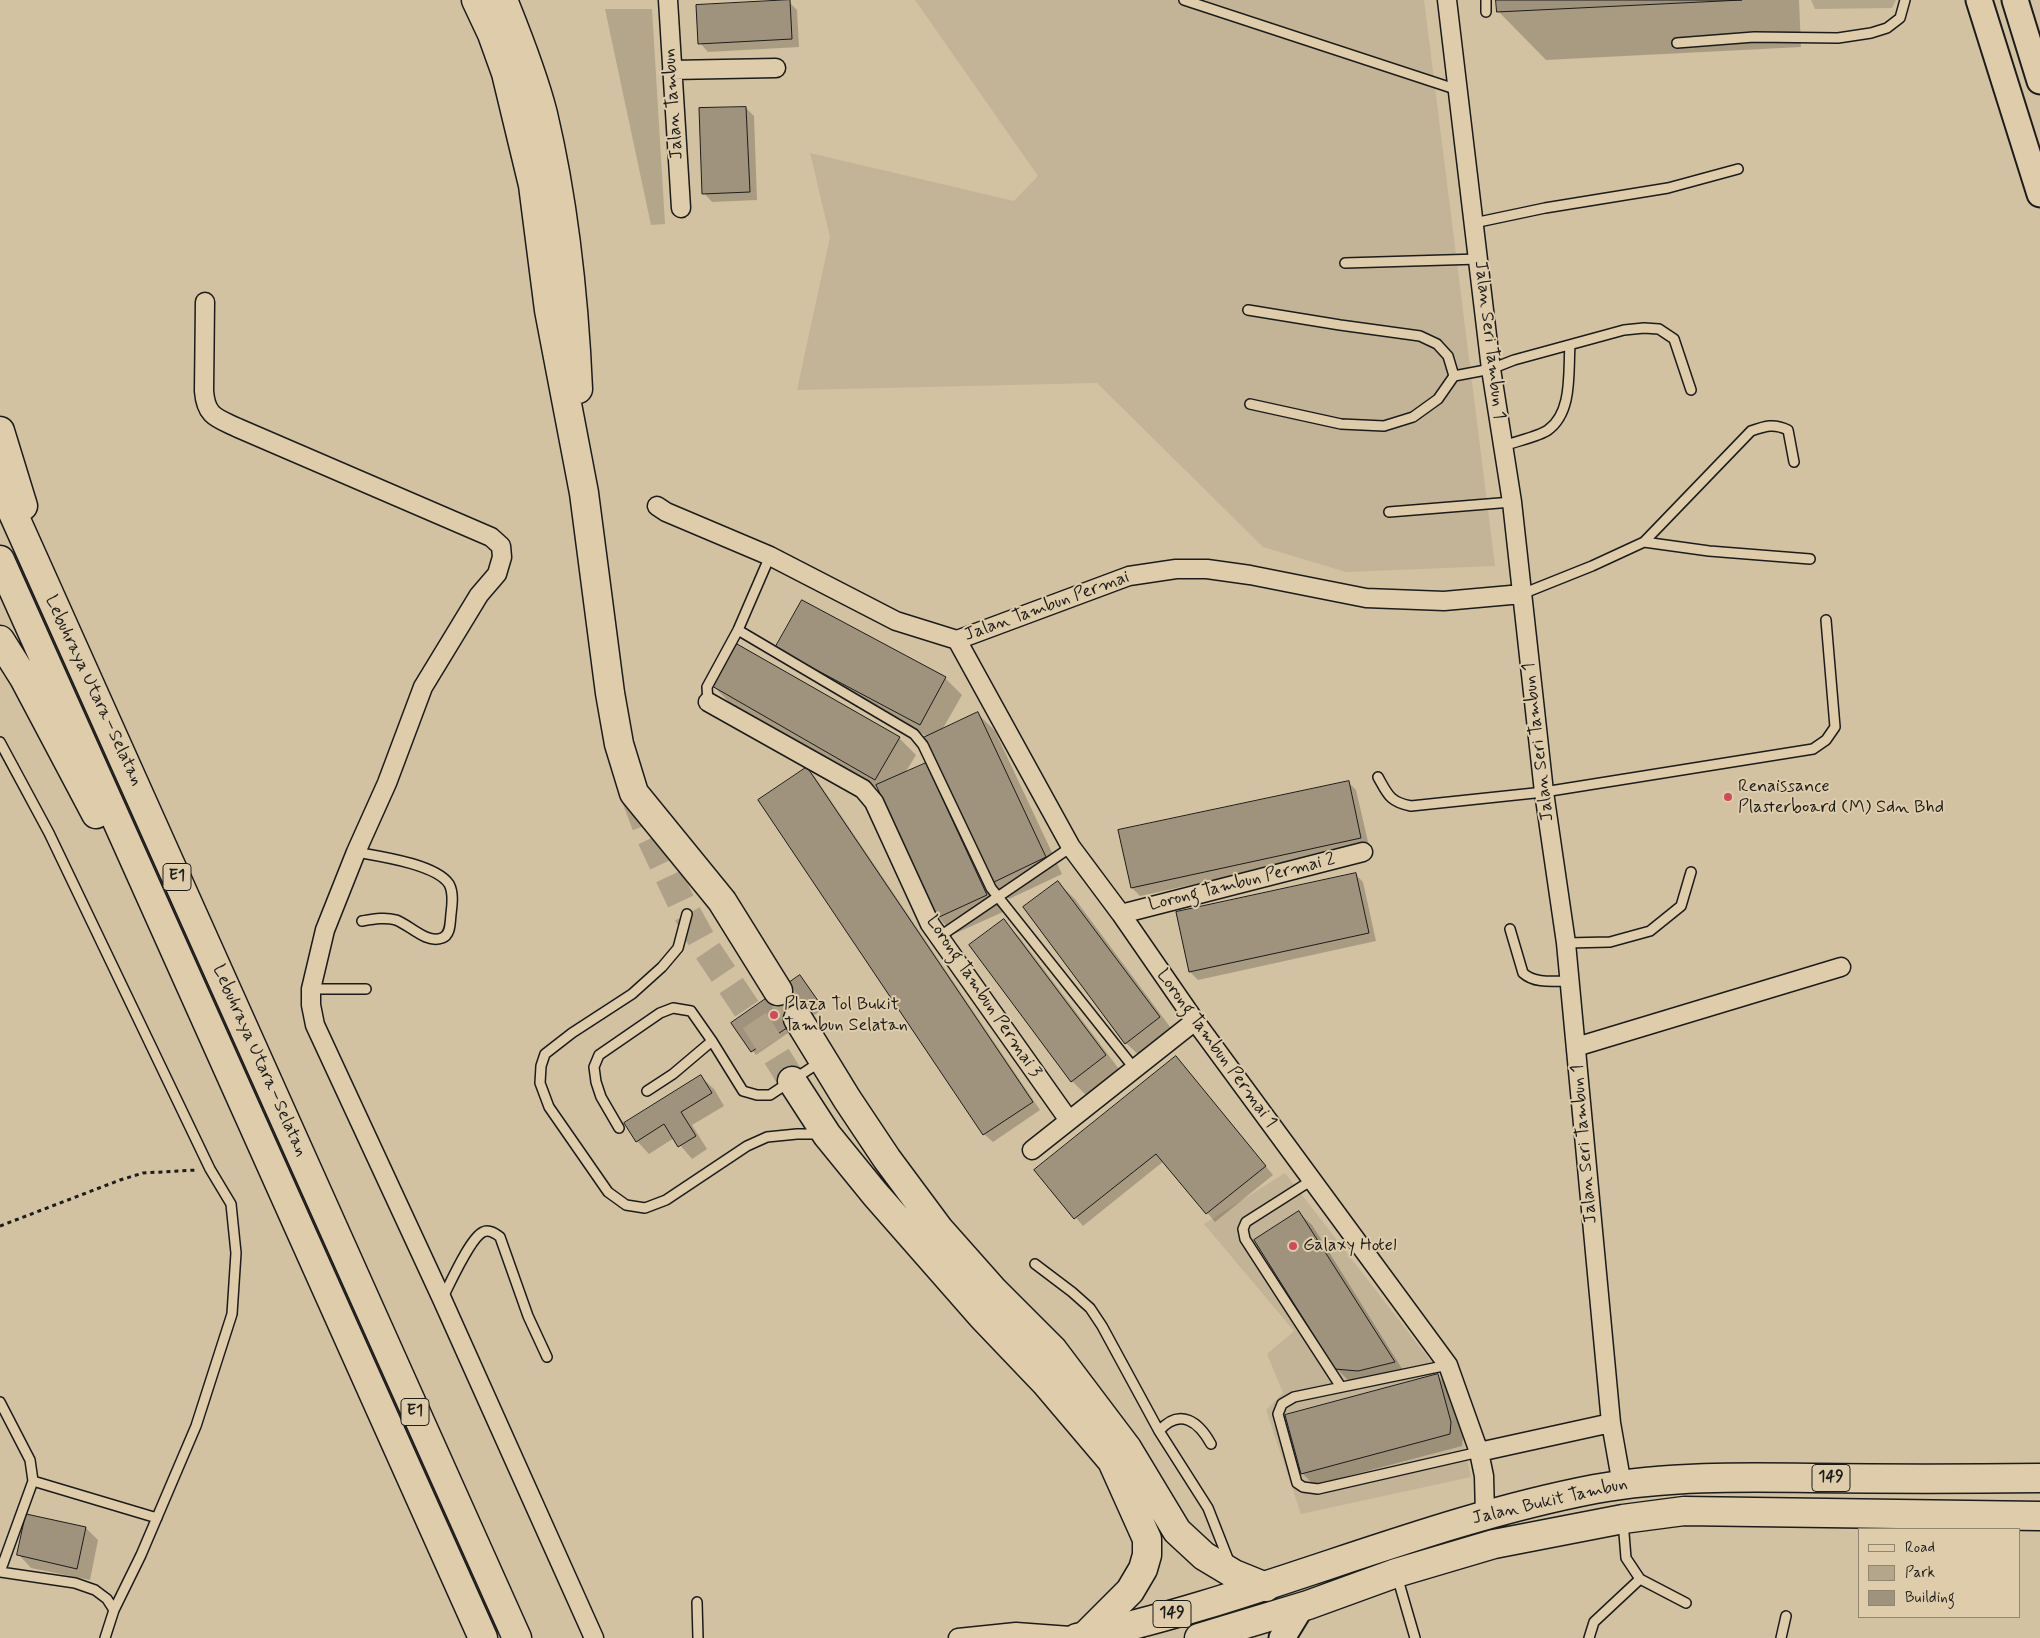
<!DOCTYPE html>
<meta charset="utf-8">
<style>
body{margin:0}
#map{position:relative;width:2040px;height:1638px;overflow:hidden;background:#d2c2a2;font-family:Mynerve,sans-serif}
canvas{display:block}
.legend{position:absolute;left:1858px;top:1528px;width:162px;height:90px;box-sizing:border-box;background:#deccaa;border:1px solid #908671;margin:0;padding:6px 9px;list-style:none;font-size:15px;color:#1c1c1c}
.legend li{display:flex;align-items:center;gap:10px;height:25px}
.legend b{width:25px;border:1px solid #908671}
</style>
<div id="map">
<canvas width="2040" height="1638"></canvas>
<ul class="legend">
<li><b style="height:6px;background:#deccaa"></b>Road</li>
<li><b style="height:14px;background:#b4a68b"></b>Park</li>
<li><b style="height:14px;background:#a0937d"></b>Building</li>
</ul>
</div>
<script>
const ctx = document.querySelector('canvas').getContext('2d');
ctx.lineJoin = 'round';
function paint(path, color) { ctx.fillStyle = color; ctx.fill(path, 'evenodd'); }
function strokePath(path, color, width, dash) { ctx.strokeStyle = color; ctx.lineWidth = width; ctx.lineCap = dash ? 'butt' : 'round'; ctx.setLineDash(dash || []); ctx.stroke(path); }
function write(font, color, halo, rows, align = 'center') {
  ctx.font = font + ' Mynerve,sans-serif'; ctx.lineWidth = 4; ctx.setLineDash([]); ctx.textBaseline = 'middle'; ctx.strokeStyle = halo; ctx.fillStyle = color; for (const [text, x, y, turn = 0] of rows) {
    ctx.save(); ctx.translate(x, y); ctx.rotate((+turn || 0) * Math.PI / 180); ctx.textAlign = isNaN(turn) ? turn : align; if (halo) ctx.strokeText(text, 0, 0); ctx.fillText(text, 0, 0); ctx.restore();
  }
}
const built = new Path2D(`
 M915,0H1424L1495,566L1346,572L1263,547L1097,383L797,390L830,237L810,153L1014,201L1038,176Z
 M1285,1173L1440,1373L1462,1435L1471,1477L1301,1514L1266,1410L1283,1393L1267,1354L1294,1331L1204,1224Z`);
const green = new Path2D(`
 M1811,0H1896L1892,8L1815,9Z
 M605,9H652L665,224L651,225Z`);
const shadow = new Path2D(`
 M1497,0H1799L1801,47L1546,60L1498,11Z
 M789,2L797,10L799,47L708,52L700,43Z
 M746,108L754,116L757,200L712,202L704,193Z
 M802,601L945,678L962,695L942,730L978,714L995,731L1062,874L1009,899L993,882L928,737L793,665Z
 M713,686L899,738L916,755L905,773L925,764L942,781L1003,912L954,934L938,917L878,788L730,703Z
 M807,769L815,777L1040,1110L993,1142L984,1134Z
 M1348,782L1356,790L1369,846L1140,896L1132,888L1120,831Z
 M1355,874L1363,882L1376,941L1198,980L1190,972Z
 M1058,883L1075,899L1176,1035L1143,1059L1126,1043Z
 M1004,921L1020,938L1122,1073L1088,1097L1072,1081Z
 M804,981L823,1009L756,1055L732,1023Z
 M1176,1057L1273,1175L1215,1222L1164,1161L1083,1226L1036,1170Z
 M701,1077L714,1089L724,1106L692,1125L707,1149L692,1159L674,1138L649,1154L637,1141Z
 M1299,1213L1312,1225L1406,1375L1349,1381L1336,1368Z
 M1438,1376L1450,1388L1463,1436L1462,1446L1314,1485L1302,1473Z
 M27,1515L86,1528L98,1540L90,1580L31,1568L19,1555Z`);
const building = new Path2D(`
 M790,0L792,39L698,44L696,5Z
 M1496,0H1742L1497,12Z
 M746,107L750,192L702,194L699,108Z
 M802,600L946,677L920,725L775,648Z
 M737,644L900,737L875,780L712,686Z
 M978,712L1046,857L992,883L923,738Z
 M926,763L987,895L937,918L876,785Z
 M807,767L1033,1102L983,1135L758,800Z
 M1349,781L1361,838L1131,888L1118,830Z
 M1356,873L1369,933L1189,972L1176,912Z
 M1058,881L1160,1017L1125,1044L1023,907Z
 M1004,919L1106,1055L1071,1082L969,945Z
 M800,975L821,1005L751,1052L731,1023Z
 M1176,1056L1266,1166L1206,1214L1156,1154L1074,1219L1034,1170Z
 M701,1075L712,1093L681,1112L696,1136L678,1147L664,1124L636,1142L624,1123Z
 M1299,1211L1395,1362L1358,1371L1335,1369L1254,1240Z
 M1438,1374L1451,1422L1450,1434L1301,1474L1285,1415Z
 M26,1514L86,1527L77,1569L17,1555Z`);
const motorwayTunnel = new Path2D(`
 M636,799L650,836L681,902L706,948L757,1024L792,1081
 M778,991L798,1019`);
const path = new Path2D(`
 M0,1226L120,1180L143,1173L197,1170`);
const service = new Path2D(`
 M1184,0L1458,90
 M1486,0V12
 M1677,43L1754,37L1838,38L1871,33L1887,28L1900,18L1905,0
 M1474,223L1545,208L1668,188L1738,169
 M1345,263L1479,259
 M1248,310L1340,325L1420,336L1437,344L1448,356L1454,376
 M1454,376L1491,369L1514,360L1624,330L1644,328L1659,329L1674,339L1691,390
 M1250,404L1341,424L1384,426L1413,417L1438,399L1454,376
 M1504,446C1516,441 1538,437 1548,430C1573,412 1568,372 1570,345
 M1389,512L1512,502
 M1644,542L1709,551L1810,559
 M1522,594L1592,566L1644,542L1751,431C1765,426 1774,423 1788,430L1794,462
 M738,630L914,734L923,745L991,888L1134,1068
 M708,702L707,687L738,630L770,556
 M0,742L49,833L210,1169L231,1204L236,1253L232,1314L196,1426L141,1555L114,1610L105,1638
 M1378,777C1388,795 1390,802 1411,806L1544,792L1813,749L1826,740L1835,727L1826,620
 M356,852C378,856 436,864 449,884C454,893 452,905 451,914C450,922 451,935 442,938C426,944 410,925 396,920C385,917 374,919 362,921
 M687,914L678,948L662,967L632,994L572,1033L545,1054L541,1066L540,1083L549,1107L608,1192L626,1205L645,1208L666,1200L747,1146L767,1137L797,1134H822
 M1510,929L1523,973C1535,984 1554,981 1569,981
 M939,937L1071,847
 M1566,943L1610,942L1650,931L1681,906L1691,872
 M311,989H366
 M647,1091L673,1074L712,1041L743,1091L757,1095H770L820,1062
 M619,1128L601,1097L596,1082L594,1067L599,1055L660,1013L673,1008L691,1011L712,1041
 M1312,1180L1246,1222L1243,1229L1245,1239L1341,1387
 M1035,1264L1072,1292L1090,1308L1102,1326L1159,1431
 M442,1299C450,1284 470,1238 483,1232C489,1229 495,1233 500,1237L528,1316L547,1357
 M1448,1365L1294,1397L1282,1404L1278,1414L1297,1483L1303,1487L1318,1489L1479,1452
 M0,1402L30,1460L33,1481L0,1572
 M1211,1444C1199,1422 1180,1407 1159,1431L1208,1508L1230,1564
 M33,1481L157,1518
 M1623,1521L1626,1558L1640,1579L1686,1603
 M0,1572L75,1583L95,1590L107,1599L114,1610
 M1397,1576L1415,1638
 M697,1602L698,1638
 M1589,1638L1594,1622L1640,1579
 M1781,1638L1786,1616`);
const minor = new Path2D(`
 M668,0L681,208
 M1447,0L1491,369L1512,502L1544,792L1566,943L1611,1423L1622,1485
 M672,70L776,68
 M205,302L204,391C206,417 217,418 238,428L491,537L501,546L502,557L497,574L479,595L423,687L387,783L356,852L325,930L311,989V1005L315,1025L442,1299L594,1638
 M657,506L666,512L770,556L896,621L957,640L1129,576L1176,569H1207L1250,575L1366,598L1444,601L1522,594
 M957,640L1071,847L1121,914L1195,1021L1448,1365L1479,1452L1484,1476L1485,1515
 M708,702L863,789L874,802L930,924L1068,1119
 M1121,914L1363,852
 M1576,1047L1841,967
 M1032,1150L1195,1021
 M1479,1452L1611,1423
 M958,1638L1016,1632L1084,1637`);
const secondary = new Path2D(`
 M1979,0L2040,194
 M2015,0L2040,81
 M1282,1638L1301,1607`);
const primary = new Path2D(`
 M1077,1638C1254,1601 1418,1523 1595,1489C1667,1476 1740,1477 1812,1478C1888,1479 1964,1479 2040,1478
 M1199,1638L1308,1605L1396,1573L1494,1544L1623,1519L1684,1511L2040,1516`);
const motorway = new Path2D(`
 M476,0L492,34L506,73L533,185L549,310L584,493L610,693L619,744L634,793L722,901L778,991
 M503,0C518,37 533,75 543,114C564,203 574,298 578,389
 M0,431L23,506
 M0,484L517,1638
 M0,560L483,1638
 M0,640L24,678L96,814
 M798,1019L847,1099L887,1159L939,1229L994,1291L1053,1350L1127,1448L1177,1531L1204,1556L1234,1574L1266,1587
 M792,1081L827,1135L875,1194L982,1316L1045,1382L1112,1461L1147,1539V1555L1143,1569L1130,1591L1084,1637`);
const markers = [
 [1728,797,5,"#d1495b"],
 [774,1015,5,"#d1495b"],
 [1293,1246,5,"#d1495b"]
];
const shields = [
 [177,877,28],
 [415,1412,28],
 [1831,1478,38],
 [1172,1614,38]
];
const shieldNames = [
 ["E1",177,877],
 ["E1",415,1412],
 ["149",1831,1478],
 ["149",1172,1614]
];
const streetNames = [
 ["Jalan Tambun",674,104,-94],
 ["Jalan Seri Tambun 1",1489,340,83],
 ["Jalan Tambun Permai",1047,607,-20],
 ["Lebuhraya Utara–Selatan",93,691,65],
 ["Jalan Seri Tambun 1",1539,742,-97],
 ["Lorong Tambun Permai 2",1242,883,-14],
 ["Lorong Tambun Permai 3",983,997,56],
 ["Lorong Tambun Permai 1",1216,1049,54],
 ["Lebuhraya Utara–Selatan",259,1061,66],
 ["Jalan Seri Tambun 1",1585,1144,-95],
 ["Jalan Bukit Tambun",1550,1502,-13]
];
const poiNames = [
 ["Renaissance",1738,787],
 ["Plasterboard (M) Sdn Bhd",1738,808],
 ["Plaza Tol Bukit",784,1005],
 ["Tambun Selatan",784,1026],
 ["Galaxy Hotel",1303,1246]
];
paint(built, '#c3b497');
paint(green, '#b4a68b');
paint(shadow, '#0003');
paint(building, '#a0937d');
strokePath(building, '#1c1c1c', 1);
strokePath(motorwayTunnel, '#aea187', 28, [28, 14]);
strokePath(service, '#1c1c1c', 12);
strokePath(minor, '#1c1c1c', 21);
strokePath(secondary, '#1c1c1c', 29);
strokePath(primary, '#1c1c1c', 31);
strokePath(motorway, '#1c1c1c', 31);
strokePath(path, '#1c1c1c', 3, [4, 4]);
strokePath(service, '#deccaa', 9);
strokePath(minor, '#deccaa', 18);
strokePath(secondary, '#deccaa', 25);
strokePath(primary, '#deccaa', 28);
strokePath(motorway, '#deccaa', 28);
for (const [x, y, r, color] of markers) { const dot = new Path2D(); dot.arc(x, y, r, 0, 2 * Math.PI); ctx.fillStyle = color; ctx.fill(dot); strokePath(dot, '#deccaa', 2); }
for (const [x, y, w] of shields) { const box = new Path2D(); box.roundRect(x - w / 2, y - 13.5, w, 27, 4); ctx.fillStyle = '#deccaa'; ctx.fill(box); strokePath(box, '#1c1c1c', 1); }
write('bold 16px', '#1c1c1c', null, shieldNames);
write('18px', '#1c1c1c', '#deccaa', streetNames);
write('18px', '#1c1c1c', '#deccaa', poiNames, 'left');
</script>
